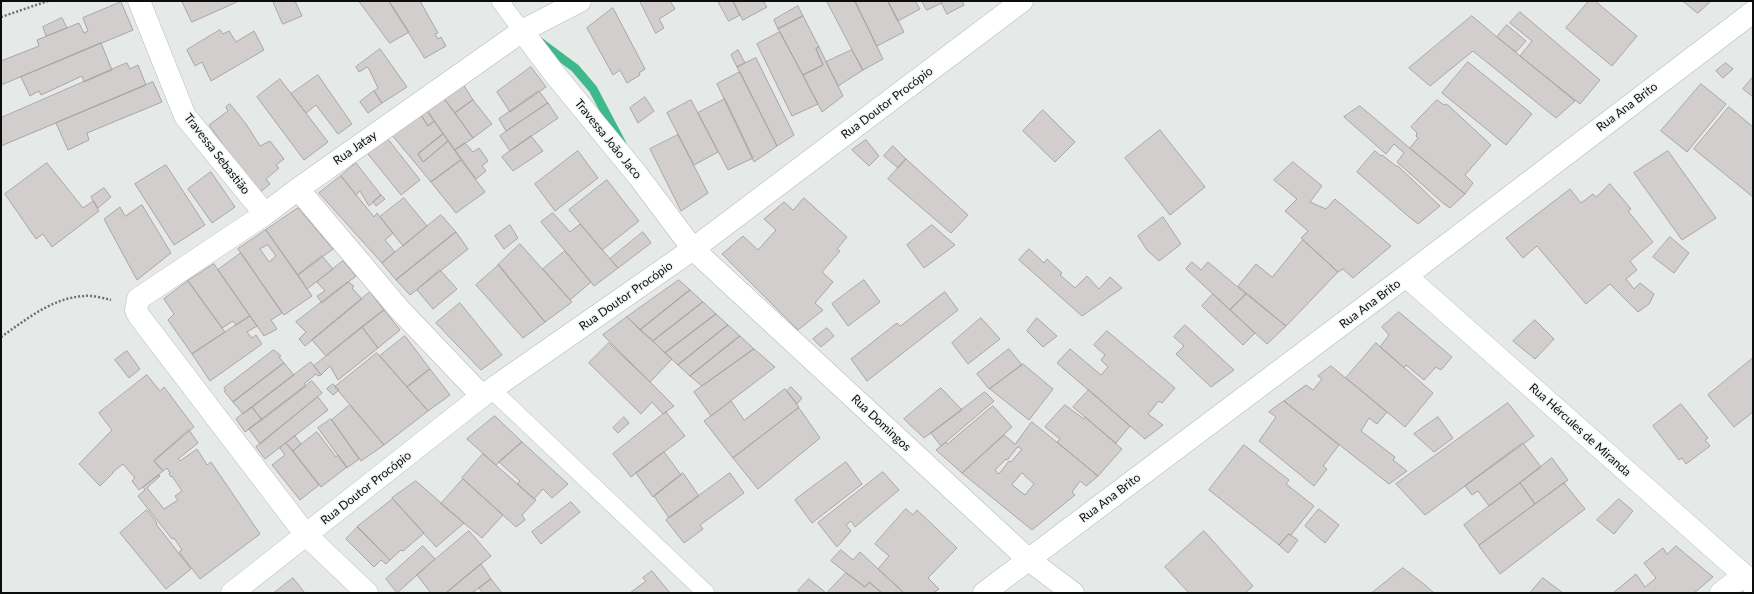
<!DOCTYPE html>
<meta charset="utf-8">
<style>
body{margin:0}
#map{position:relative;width:1754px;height:594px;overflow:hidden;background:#e5e9e7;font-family:Lato,sans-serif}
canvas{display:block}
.frame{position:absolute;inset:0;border:2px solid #0c0d0d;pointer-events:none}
</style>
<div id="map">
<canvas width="1754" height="594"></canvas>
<div class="frame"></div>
</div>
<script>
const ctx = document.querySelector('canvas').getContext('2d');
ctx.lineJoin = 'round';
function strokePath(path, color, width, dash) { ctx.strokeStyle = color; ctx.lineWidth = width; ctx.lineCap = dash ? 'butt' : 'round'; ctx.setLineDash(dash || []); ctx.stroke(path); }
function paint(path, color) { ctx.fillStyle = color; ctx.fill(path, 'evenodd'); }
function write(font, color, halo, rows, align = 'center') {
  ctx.font = font + ' Lato,sans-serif'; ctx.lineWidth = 3; ctx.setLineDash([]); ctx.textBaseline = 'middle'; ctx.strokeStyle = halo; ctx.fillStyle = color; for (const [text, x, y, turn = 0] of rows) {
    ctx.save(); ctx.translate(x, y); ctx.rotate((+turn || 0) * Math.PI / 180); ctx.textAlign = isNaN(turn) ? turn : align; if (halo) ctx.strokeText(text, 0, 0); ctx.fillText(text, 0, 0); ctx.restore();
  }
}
const stream = new Path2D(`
 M540,42L575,68L593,89L622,144`);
const building = new Path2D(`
 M182,1H236L237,2L192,22Z
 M273,1H295L302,16L283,24Z
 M359,1H389L409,32L390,43Z
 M389,1H420L438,33L435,34L438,39L441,37L446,46L425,58Z
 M640,1H670L675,9L659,19L664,28L656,33Z
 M718,1H733L740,15L729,21Z
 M733,1H763L767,7L743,20Z
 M827,1H855L883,59L863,70Z
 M855,1H888L904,32L877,46Z
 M888,1H915L920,9L898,21Z
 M922,1H941L942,3L927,10Z
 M941,1H962L964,5L947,14Z
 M1589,1H1595L1637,36L1612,66L1566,28Z
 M1683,1H1711L1698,13Z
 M121,2L133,30L1,85V61L39,46L37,40L79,23L84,33L88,31L83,18Z
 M798,6L803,16L778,29L774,20Z
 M613,8L645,69L639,73L640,75L627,83L620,70L613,75L587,28Z
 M1520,12L1600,80L1580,104L1520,56L1532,41L1510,23Z
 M803,16L819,47L816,49L823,65L803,75L778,29Z
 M1472,16L1497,37L1575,101L1556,118L1473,51L1430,86L1409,68Z
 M62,18L67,28L46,36L43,27Z
 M1507,25L1526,41L1516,52L1497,37Z
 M220,30L223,34L229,31L236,42L254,31L264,50L211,81L202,62L195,66L187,50Z
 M780,32L818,104L792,116L757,44Z
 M101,43L112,70L84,82L82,76L41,95L39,91L30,96L21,77Z
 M819,47L843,96L822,112L803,75L823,65L816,49Z
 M380,49L407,87L382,103L374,91L378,88L369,69L367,67L359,72L356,67Z
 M738,50L745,63L737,67L731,55Z
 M852,50L863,70L838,86L826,62Z
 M756,58L794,135L777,146L737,67Z
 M1468,62L1532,114L1506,145L1442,93Z
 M127,63L130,69L138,65L146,85L1,146V118Z
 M1726,63L1733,69L1723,78L1716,71Z
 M531,67L546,87L510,112L497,92Z
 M740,72L777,146L754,162L717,84Z
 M318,75L352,124L338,134L316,105L306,113L291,94Z
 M1753,77V97L1743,89Z
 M280,79L328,142L304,160L257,97Z
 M153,82L162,102L87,133L89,140L68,150L56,123Z
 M463,84L473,100L455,113L443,97Z
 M1701,84L1726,104L1687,152L1661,131Z
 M374,91L382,103L368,113L360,102Z
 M539,91L548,103L506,131L499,119Z
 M443,97L473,138L455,150L426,109Z
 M645,97L654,111L638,123L630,108Z
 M725,99L753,158L728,170L698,113Z
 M473,100L492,124L473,138L455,113Z
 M691,100L718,152L694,165L667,113Z
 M1437,100L1444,105L1446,104L1449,106L1491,145L1465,175L1473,183L1465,194L1410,148L1418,138L1416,136L1417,133L1411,127Z
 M548,103L558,118L510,151L500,136Z
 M230,104L246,124L260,146L270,141L284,159L276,165L279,168L266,179L270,184L258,194L209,125L228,111L226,107Z
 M1360,106L1425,161L1465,194L1450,208L1443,203L1397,162L1404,153L1394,144L1386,154L1344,117Z
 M1729,107L1753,127V197L1694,149Z
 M426,109L434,121L428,126L421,115Z
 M1043,110L1075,142L1055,162L1023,131Z
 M421,115L428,126L434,121L443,134L418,154L423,162L448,141L461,160L431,182L392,135Z
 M1160,130L1205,187L1170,215L1125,158Z
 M443,134L448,141L423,162L418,154Z
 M678,135L708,193L681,211L650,149Z
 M531,136L543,151L513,171L502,157Z
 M387,138L420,180L401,195L368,154Z
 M866,140L879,156L869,166L852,150Z
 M465,143L473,152L479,148L488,161L482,166L486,171L476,179L455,150Z
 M893,146L906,159L898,168L884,156Z
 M578,151L598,178L555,211L535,184Z
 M1375,151L1381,156L1382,155L1396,166H1398L1440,206L1418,224L1408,216L1357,172Z
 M1668,151L1716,218L1682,240L1634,173Z
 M906,159L968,215L951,233L888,179Z
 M461,160L485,192L456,213L431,182Z
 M1293,162L1322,186L1310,202L1326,209L1335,199L1391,246L1353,278L1343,269L1338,272L1301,238L1308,231L1285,211L1297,199L1274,180Z
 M47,163L83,208L93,201L99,211L52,247L43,234L36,239L5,194Z
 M356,163L381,195L369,206L360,191L356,195L341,176Z
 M166,165L205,225L174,245L135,184Z
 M211,172L235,207L212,223L188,189Z
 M341,176L374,217L377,213L393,233L385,240L395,252L382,263L319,193Z
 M607,180L639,221L602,250L569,210Z
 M1610,184L1631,209L1628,211L1653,242L1630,261L1637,270L1626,279L1634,289L1640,283L1654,294L1649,304L1638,312L1610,284L1586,304L1537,246L1523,258L1506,238L1570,189L1581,203L1593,194L1596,197Z
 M104,188L111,197L98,208L91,197Z
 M381,195L385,199L376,206L373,202Z
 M404,198L427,226L403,246L380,217Z
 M804,198L847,237L837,249L840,251L822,272L833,282L815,303L823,310L798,330L722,254L743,236L758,250L776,230L764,219L784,202L793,210Z
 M142,205L171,253L137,280L104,219L120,207L125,216Z
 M298,208L333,249L298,275L266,230Z
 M553,213L570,232L580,224L618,268L594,286L541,222Z
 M441,215L456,232L396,280L382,263Z
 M1163,217L1181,244L1159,261L1147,250L1138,236Z
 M510,225L518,238L504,249L495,236Z
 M932,225L955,245L924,268L907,245Z
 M266,230L312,296L284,315L238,249ZM268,245L276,256L269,262L260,249Z
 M456,232L468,249L410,295L396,280Z
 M643,232L651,243L618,268L610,259Z
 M1670,237L1689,253L1674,273L1653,257Z
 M1303,240L1338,272L1286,326L1238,286L1256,264L1272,277Z
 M520,244L572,302L545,322L498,265Z
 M1029,249L1044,263L1047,259L1062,273L1060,275L1075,288L1087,276L1099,289L1110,277L1122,288L1082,316L1019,260Z
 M565,251L591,282L570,300L543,269Z
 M241,253L282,313L271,320L277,329L264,336L218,270Z
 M322,256L333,269L307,289L298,275Z
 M343,261L356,276L322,303L317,296L325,291L317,282Z
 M1192,262L1201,270L1208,262L1246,294L1230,310L1186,269Z
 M214,264L250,316L236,325L233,321L222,328L188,281Z
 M499,265L545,322L523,338L476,285Z
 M440,270L457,289L433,309L417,290Z
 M679,280L690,290L640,330L627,317Z
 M864,280L880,302L848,326L832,304Z
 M188,281L225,332L192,354L168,320L174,314L164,299Z
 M348,282L354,286L352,288L362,299L305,346L299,339L306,332L296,322Z
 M690,290L703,302L653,341L640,330Z
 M370,292L384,310L326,356L312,340Z
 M945,292L958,310L867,381L851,359L897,323L900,326Z
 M1213,294L1255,333L1243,345L1202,306Z
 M1246,294L1286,326L1267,344L1230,310Z
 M703,302L716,314L665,353L653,341Z
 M460,303L502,355L481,370L436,323Z
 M384,310L400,330L378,348L362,327Z
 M1399,312L1452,357L1441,370L1436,367L1424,380L1406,365L1404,368L1380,347L1389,335L1382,327Z
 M716,314L728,325L678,365L665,353Z
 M250,316L257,326L247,332L252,338L256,335L262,344L210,381L192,354Z
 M627,317L672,359L650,382L603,335Z
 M981,318L1000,339L968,364L952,343Z
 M1037,318L1057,336L1043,347L1027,331Z
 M1535,320L1554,339L1535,359L1513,341Z
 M728,325L740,336L690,376L678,365Z
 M1185,325L1234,370L1211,387L1176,354L1184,346L1174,337Z
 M362,327L378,348L338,380L330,366L321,375L314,366Z
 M827,328L834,336L821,347L813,339Z
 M1107,331L1175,388L1162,403L1159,401L1148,414L1163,425L1145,439L1057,363L1070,349L1101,375L1108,367L1101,360L1105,355L1094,345Z
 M405,336L430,369L407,387L380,356Z
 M740,336L754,349L702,386L690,376Z
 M609,343L650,382L674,406L663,414L652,402L641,414L589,363Z
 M1376,343L1433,393L1405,427L1346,378Z
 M754,349L775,367L711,416L694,392Z
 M1009,349L1022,365L989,389L977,374Z
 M274,350L281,356L279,357L284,363L233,402L224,391L226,390L224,388Z
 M127,351L140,369L129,378L115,360Z
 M377,353L428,411L384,445L335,387Z
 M1753,358V412L1734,427L1708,395Z
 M311,362L321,375L318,376L316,374L304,384L306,386L262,420L252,407Z
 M284,363L294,375L243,414L233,402Z
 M1023,364L1053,389L1029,420L990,389Z
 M1331,366L1387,412L1377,424L1369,418L1361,431L1395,457L1393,460L1407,471L1389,484L1284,401L1306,385L1313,390L1322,379L1318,376Z
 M430,369L450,395L428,411L407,387Z
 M147,375L160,391L164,387L194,427L154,461L163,471L139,490L132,481L135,478L123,464L113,472V473L100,486L79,464L112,430L99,413Z
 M312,381L322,393L260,444L249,429Z
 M333,384L339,390L333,395L327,389Z
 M791,387L802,398L797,404L787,391Z
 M941,388L962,410L924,438L904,419Z
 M785,389L799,407L733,458L704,421L731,401L744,420Z
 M1089,390L1130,426L1116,443L1073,407Z
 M985,392L994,401L941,446L931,433Z
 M318,397L328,410L265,459L256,447Z
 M1284,401L1339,445L1323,466L1327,469L1314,486L1259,441L1276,417L1269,412Z
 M1508,403L1534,436L1425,515L1396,484Z
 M1681,404L1708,438L1705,440L1710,446L1686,464L1682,458L1679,460L1653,426Z
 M350,405L384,445L361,461L332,420Z
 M1065,405L1084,419L1085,417L1122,449L1098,476L1057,442L1060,439L1045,427Z
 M993,406L1012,427L962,473L936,450L946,442L947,444Z
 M252,407L262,420L245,432L236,419Z
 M799,408L820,438L758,489L733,458Z
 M666,412L685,436L631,477L613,454Z
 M495,416L522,442L496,465L467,439Z
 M624,417L629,423L618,433L613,428Z
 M1438,417L1453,438L1434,452L1414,434Z
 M331,419L359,459L347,468L318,428Z
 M1032,422L1098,476L1086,486L1080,481L1072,492L1075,495L1032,530L962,473L1004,435L1015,444ZM1018,447L1022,449L1011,462L1009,461L999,474L995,470L1006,459L1007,460ZM1022,473L1034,484L1025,495L1012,485Z
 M189,430L198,443L178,459L180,461L197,449L207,465L211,462L260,534L200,579L179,552L182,550L174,538L172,539L138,496L145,490L143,487L159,475L160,476L147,488L164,509L178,500L175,496L182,491L172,476L171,477L169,474L170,473L167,468L163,471L154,461Z
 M317,432L336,457L338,455L347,467L321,487L293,451Z
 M295,436L301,444L293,451L286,443Z
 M522,442L568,484L552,498L543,489L534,499L517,484L520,481L499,462Z
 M286,443L319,485L300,500L272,465L285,455L280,448Z
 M1523,443L1541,467L1489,506L1478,491L1472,495L1465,486Z
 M1244,445L1289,480L1286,484L1314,506L1291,535L1289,534L1279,545L1209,490Z
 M664,452L681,475L653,497L636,473Z
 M483,454L536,500L522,515L525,520L516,527L462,478Z
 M1552,458L1568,480L1535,504L1520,483Z
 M846,462L862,484L812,523L795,500Z
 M883,472L899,490L855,527L851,521L846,525L851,531L837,547L818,523Z
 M683,473L699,496L669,518L654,496Z
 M730,473L744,493L700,525L703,529L684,543L666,520Z
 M463,479L503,515L482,538L441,504Z
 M416,481L464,523L436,547L392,498Z
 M1520,483L1535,504L1479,545L1464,525Z
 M1564,483L1585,509L1500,574L1479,546Z
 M393,499L424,533L403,551L401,550L390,560L357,527Z
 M1619,499L1633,511L1614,534L1597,520Z
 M571,502L580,512L541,544L532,532Z
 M906,509L913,515L917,510L957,548L928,578L939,589L933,593H904L878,569L889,556L875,544Z
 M1319,509L1339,525L1325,543L1305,526Z
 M147,510L157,523L156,524L191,569L166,589L120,533Z
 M358,527L390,560L386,564L381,560L374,567L346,539Z
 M469,531L491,556L446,593H431L417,575Z
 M1204,531L1253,586L1245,593H1189L1165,567Z
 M1289,534L1298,540L1288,553L1279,545Z
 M423,546L435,559L397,593L386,579Z
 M1676,546L1713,577L1694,593H1613L1636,574L1645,587L1656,578L1644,563L1663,548L1667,554Z
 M841,550L853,560L860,552L904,593H882L869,582L865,587L831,561Z
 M481,564L491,579L472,593H446Z
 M1403,568L1425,585L1434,593H1372Z
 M652,571L670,593H630L646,581L643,578Z
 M846,573L865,587L869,582L882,593H827Z
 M293,578L305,593H274Z
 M1543,578L1563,593H1530Z
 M491,579L502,593H481L482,592L479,588Z
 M809,579L826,593H801L798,591Z`);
const path = new Path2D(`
 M1,17L48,1
 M1,337C27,319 52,298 84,296C92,295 103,298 111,300`);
const service = new Path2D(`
 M500,1L522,31
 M491,389L706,593`);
const minor = new Path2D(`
 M139,1L185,116L265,214
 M522,31L557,77L639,177L693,249L1029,560L1073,593
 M298,189L400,310L482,396
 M1406,276L1744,575L1753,585
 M232,593L482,396L693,249L1022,1
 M367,593L306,535L139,316L136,310L138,299L265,214L298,189L522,31L580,1
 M984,593L1406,276L1753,12
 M1721,593L1744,575`);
const streetNames = [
 ["Rua Doutor Procópio",887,103,-37],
 ["Rua Ana Brito",1627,107,-37],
 ["Travessa João Jaco",608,139,51],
 ["Rua Jatay",355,148,-35],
 ["Travessa Sebastião",217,154,52],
 ["Rua Doutor Procópio",626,296,-35],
 ["Rua Ana Brito",1370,304,-37],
 ["Rua Domingos",881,423,43],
 ["Rua Hércules de Miranda",1580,430,42],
 ["Rua Doutor Procópio",366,488,-38],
 ["Rua Ana Brito",1110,498,-37]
];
strokePath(stream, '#3fb98c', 9);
paint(building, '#d2cecd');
strokePath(building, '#a9a5a4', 1);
strokePath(service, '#b7bcba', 18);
strokePath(minor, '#b7bcba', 23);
strokePath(path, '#6e706f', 2.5, [2, 2]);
strokePath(service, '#fff', 17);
strokePath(minor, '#fff', 22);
write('12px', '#0c0d0d', '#f2f7f4', streetNames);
</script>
